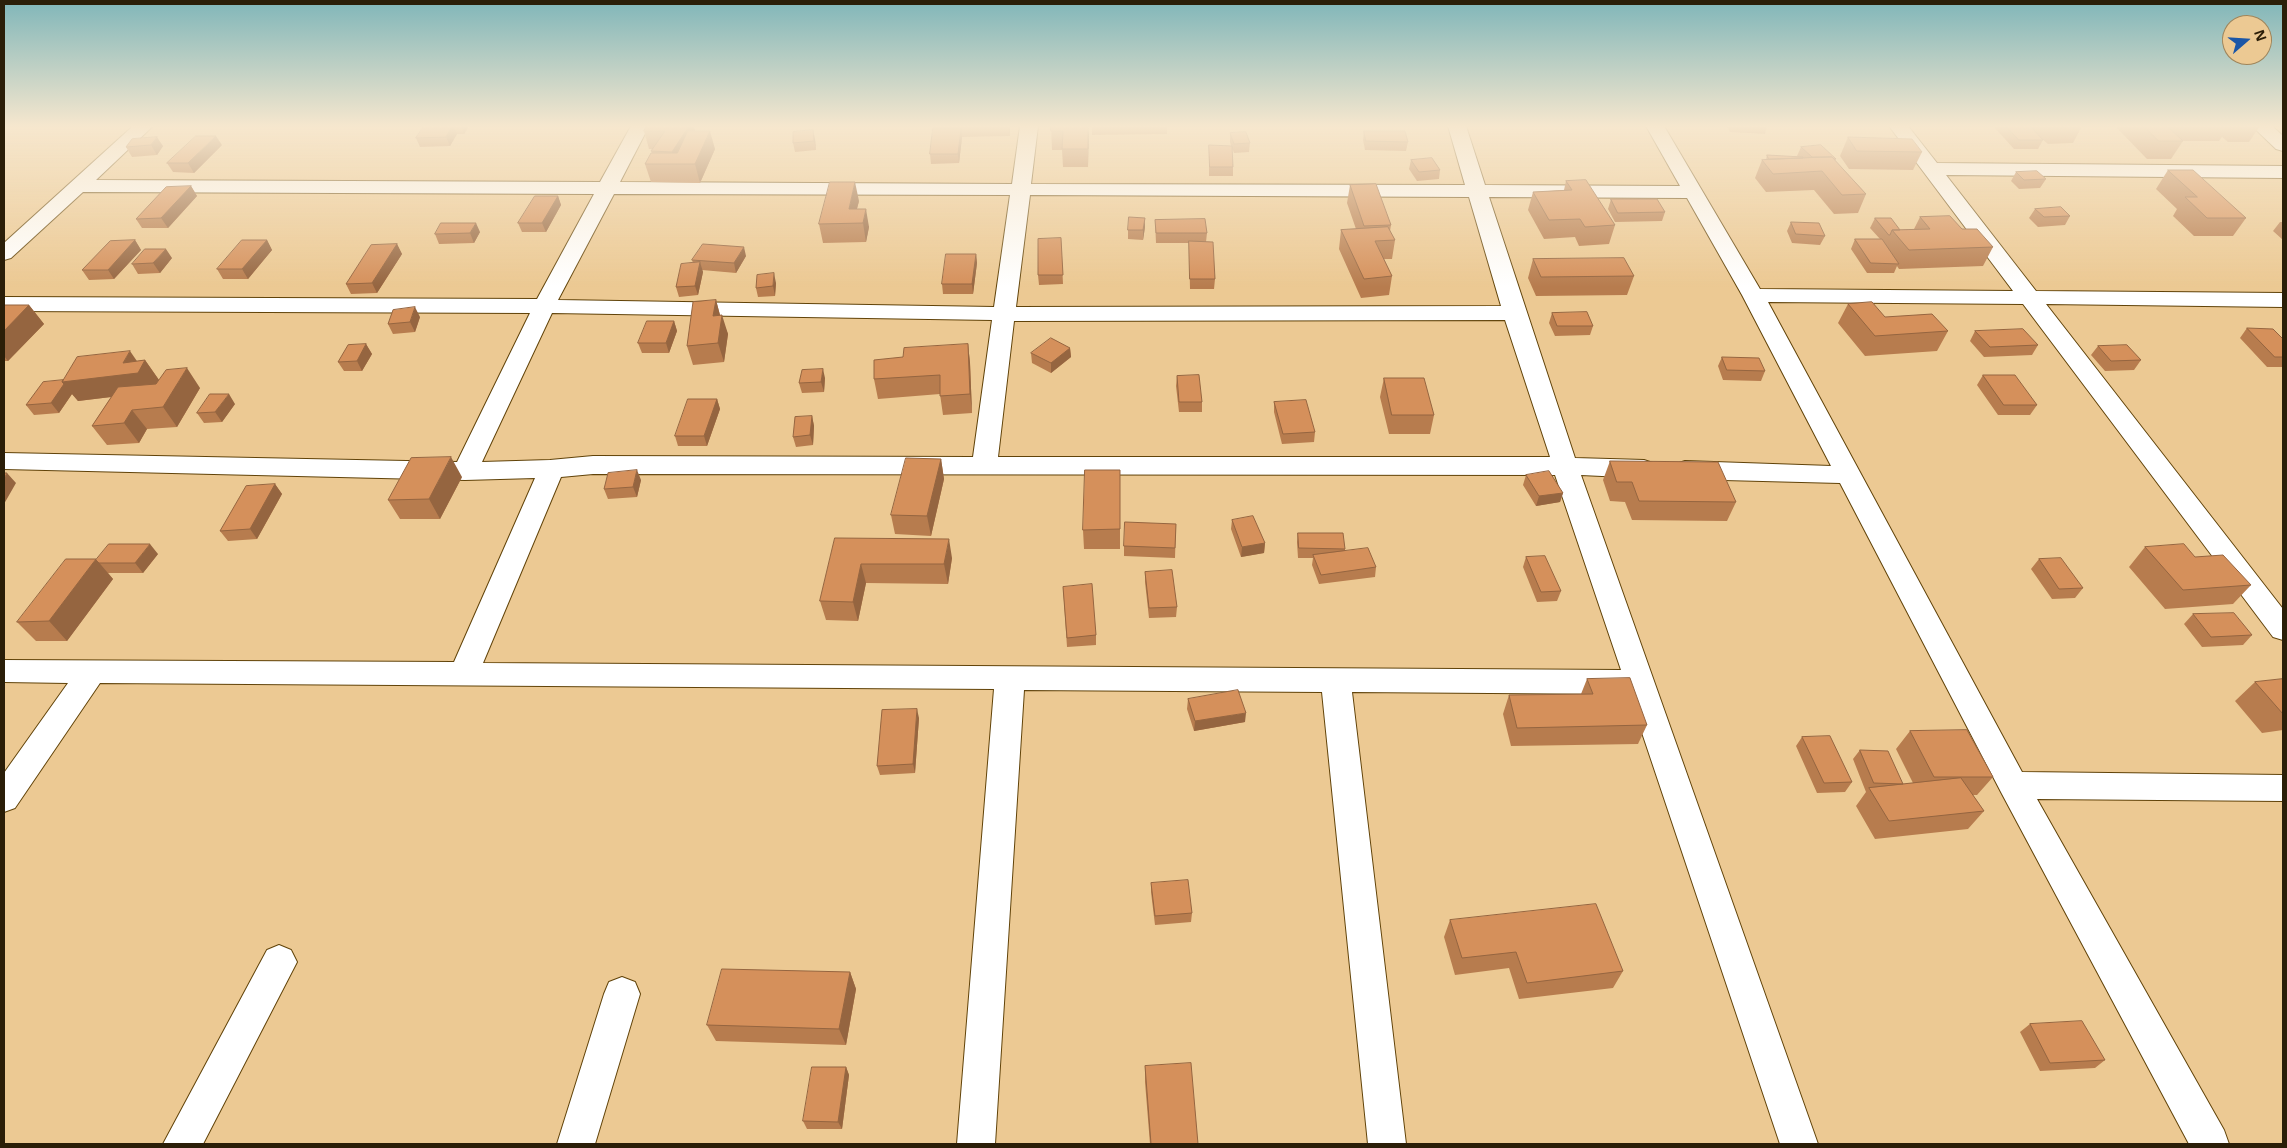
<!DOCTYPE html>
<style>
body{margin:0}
#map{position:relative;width:2287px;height:1148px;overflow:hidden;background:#ecc993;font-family:"Open Sans",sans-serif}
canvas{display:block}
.frame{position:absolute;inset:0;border:5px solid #2b1e08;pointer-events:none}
.north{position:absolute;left:2222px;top:15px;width:50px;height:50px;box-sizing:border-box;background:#ecc993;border:1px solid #9f855b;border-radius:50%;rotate:71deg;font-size:14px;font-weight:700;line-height:20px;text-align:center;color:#2b1e08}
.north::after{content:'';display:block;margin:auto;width:18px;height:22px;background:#1b56a7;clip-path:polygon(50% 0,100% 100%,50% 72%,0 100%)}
</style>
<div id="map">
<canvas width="2287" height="1148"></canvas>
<div class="frame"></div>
<div class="north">N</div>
</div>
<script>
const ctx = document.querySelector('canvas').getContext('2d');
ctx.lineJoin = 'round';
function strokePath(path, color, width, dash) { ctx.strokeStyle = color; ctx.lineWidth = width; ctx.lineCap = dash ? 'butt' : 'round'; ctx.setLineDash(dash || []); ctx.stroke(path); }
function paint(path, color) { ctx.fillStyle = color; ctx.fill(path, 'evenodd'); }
const street = new Path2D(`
 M133,126H153L96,180L600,182L631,126H649L620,182L1012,184L1020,126H1038L1031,184L1465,185L1448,126H1466L1485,185L1680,186L1646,126H1664L1760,289L2013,291L1889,126H1908L1937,163L2283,166V178L1946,175L2036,291L2283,293V307L2046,304L2283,609V640L2273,637L2023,304L1768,302L2022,772L2283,775V801L2037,799L2224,1130L2229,1144H2189L2002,794L1840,483L1685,479L1676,476L1672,470L1676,464L1685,461L1831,466L1742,295L1687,198L1489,197L1575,458L1644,460L1653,463L1657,469L1653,475L1644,478L1581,475L1818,1144H1780L1629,694L1352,692L1406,1144H1368L1322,692L1024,690L995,1144H957L994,689L100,683L15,808L4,812V773L68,683L4,682V660L454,662L535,478L465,480L4,469V453L457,462L530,313L4,311V297L537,299L594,194L83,192L11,258L4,260V243ZM614,194L1010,195L994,307L558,300ZM1030,195L1469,197L1501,306L1016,307ZM552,313L992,320L973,457L593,456L550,460L482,462ZM1505,320L1550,457H998L1014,321ZM593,474L1555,475L1621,670L483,663L561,477Z
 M2252,126H2272L2283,136V151L2276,149Z
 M279,945L291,950L297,962L203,1144H163L267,950Z
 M622,977L635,982L640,994L595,1144H557L604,994L609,982Z`);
const wall = new Path2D(`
 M424,126H469L464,134H457L450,146L420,147L416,138Z
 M694,126L695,131L715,149L700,183L651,182L645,164L652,153L651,151L653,149H649L644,131Z
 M932,126H1010V136L962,137L959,163L931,164L930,154L933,131Z
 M1051,126H1088V167H1063L1062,150H1052Z
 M1092,126H1167V134L1092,135Z
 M1727,126H1767L1765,134L1730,132Z
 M1993,126H2082L2073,143L2048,144L2042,139L2043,140L2038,149H2014Z
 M2115,126H2260L2249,142H2228L2222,137L2219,141H2183L2171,159H2147Z
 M813,130L815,139L816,150L795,152L793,143Z
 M1364,131L1408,142L1406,151L1365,150L1363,140Z
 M1230,133L1250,143L1249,152L1234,153L1232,148L1233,167V176H1209V145L1231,146L1230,142Z
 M1848,137L1922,152L1913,170L1849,169L1840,156Z
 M132,139L163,146L157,155L132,157L126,147Z
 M222,145L194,173L173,172L167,163Z
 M1801,147L1836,159L1835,160L1866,194L1858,213L1834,214L1814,190L1766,192L1755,178L1762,160H1766L1767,155L1798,157L1797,156Z
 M1411,160L1440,170L1439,179L1417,181L1409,169Z
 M2168,170L2246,218L2233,236H2194L2173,216L2177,209L2156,189Z
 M2016,172L2046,179L2040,188L2019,189L2011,181Z
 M1566,181L1615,225L1609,244L1579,246L1575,237L1544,239L1528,210L1533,192L1564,190Z
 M1350,185L1391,225L1390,231L1395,240L1392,259H1384L1392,276L1389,295L1361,298L1339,249L1341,230L1356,229L1347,203Z
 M191,186L197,196L168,228H142L136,219Z
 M558,196L561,205L546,232H522L518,223Z
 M1611,199L1665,212L1662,221L1615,222L1608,209Z
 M859,201L857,209L869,227L866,242L823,243L819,224Z
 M2035,209L2070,216L2065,225L2038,227L2029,218Z
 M1920,217L1962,229L1993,247L1983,266L1899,269L1897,266L1894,273H1867L1851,249L1855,239H1880L1870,228L1875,218L1900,230L1914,229Z
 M1155,220L1207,233L1206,242L1215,279L1214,289H1190L1189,243H1156Z
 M1791,222L1825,236L1820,245L1792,243L1787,231Z
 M2280,222H2283V240L2273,231Z
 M1145,227L1143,240L1128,239V230Z
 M480,232L474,243L439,244L435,234Z
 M1061,238L1063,284L1039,285L1038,275Z
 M135,240L141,250L114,279L89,280L82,270Z
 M267,240L272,250L248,279H223L217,269Z
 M397,244L402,254L377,293L351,294L346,284Z
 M976,254L977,263L973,294H943L942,284Z
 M746,256L736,273L702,270L703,272L698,295L679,297L676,287L693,263L692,260Z
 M172,258L160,273L138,274L132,264Z
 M1533,259L1634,276L1627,295L1536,296L1528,278Z
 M776,283L775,296L758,297L756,288Z
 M716,300L720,315L728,334L724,362L693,365L687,346Z
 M1848,304L1885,317L1948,331L1937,351L1865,356L1838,323Z
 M4,305H29L44,324L8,361H4Z
 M1552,313L1593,326L1590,335L1555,336L1549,323Z
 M420,317L415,332L393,334L388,324Z
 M674,321L677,331L669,353H642L638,343Z
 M2247,328L2283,339V367H2267L2240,338Z
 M1975,331L2038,345L2032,355L1984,357L1970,341Z
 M366,344L372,354L362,371H344L338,362Z
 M968,344L970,363L972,413L943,415L940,394L878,399L874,379L903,357Z
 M2098,346L2141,360L2134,370L2105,371L2091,355Z
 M1070,348L1071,357L1051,373L1032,363L1031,353Z
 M1722,357L1765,371L1761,381L1723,380L1718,366Z
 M145,360L159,380L200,388L177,427L147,429L139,443L107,445L92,426L111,397L78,401L72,394L59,413L34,415L26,405L63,380L137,361Z
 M1983,375L2037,405L2030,415H1998L1977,385Z
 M1177,376L1202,402V412H1179L1176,386Z
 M825,378L824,392L802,393L799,383Z
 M1384,378L1434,415L1430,434H1389L1380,397Z
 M717,399L720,409L707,446H678L675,436Z
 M1274,402L1315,432L1314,442L1282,444L1274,412Z
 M235,404L222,422L204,423L197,413Z
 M812,416L814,426L813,445L796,447L793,437Z
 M941,459L944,479L931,536L895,534L891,515Z
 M1610,461L1736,502L1727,521L1632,520L1625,502L1610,501L1603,480Z
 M1526,475L1563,493L1560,502L1536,506L1523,485Z
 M462,477L440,519H400L388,500Z
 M641,480L637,497L608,499L604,489Z
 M275,484L282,494L257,539L228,541L220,531Z
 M1120,489V549H1084L1083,530Z
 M1232,520L1265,543L1264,553L1241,557L1231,529Z
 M1176,524L1175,558L1124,556V546Z
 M1298,533L1345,549V551L1376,567L1375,577L1319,584L1312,565L1313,558H1298L1297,542Z
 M835,538L952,558L948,584L866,583L858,621L826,620L820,601Z
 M2145,547L2195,557L2251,585L2233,604L2165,609L2129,567Z
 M158,554L143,573H108L113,579L67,641H36L17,622L96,560Z
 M1526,557L1561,591L1557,601L1537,602L1523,567Z
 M2039,559L2083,588L2075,598L2052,599L2031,569Z
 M1145,572L1177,607L1176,617L1149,618L1145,582Z
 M1063,587L1096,635V645L1067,647Z
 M2193,614L2252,635L2243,645L2202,647L2184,624Z
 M1587,679L1647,725L1638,744L1511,746L1503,714L1509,695L1581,694Z
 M2283,679V730L2262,733L2235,701L2255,682Z
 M1188,699L1245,722L1194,731L1187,709Z
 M919,718L915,773L880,775L877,766Z
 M1910,731L1993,777L1977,795H1973L1984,811L1968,829L1875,839L1856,806L1866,792L1853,759L1860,750L1903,784L1913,783L1896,749Z
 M1802,737L1852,782L1845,792L1817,793L1796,746Z
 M1151,883L1192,913L1191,922L1155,925L1151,892Z
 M1450,920L1623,971L1613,988L1519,999L1509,968L1455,975L1444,937Z
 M850,972L856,989L846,1045L716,1041L707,1025Z
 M2030,1024L2105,1060L2095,1068L2040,1071L2020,1032Z
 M1145,1066L1198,1144H1150L1145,1082Z
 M846,1067L849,1075L842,1129H807L803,1121Z`);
const shadedWall = new Path2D(`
 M452,126H453L457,134L450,146L446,137Z
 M461,126H469L464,134Z
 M689,126H694L697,139L676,164L672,152Z
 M1009,126H1010V136Z
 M1088,126L1089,135L1088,167Z
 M961,129L962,138L959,163L958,154Z
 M813,130L815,139L816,150L814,141Z
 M710,131L715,149L700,183L695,164Z
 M216,136L222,145L194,173L188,163Z
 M157,137L163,146L157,155L151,145Z
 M855,182L859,201L853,223L849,209Z
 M191,186L197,196L168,228L161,218Z
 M558,196L561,205L546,232L542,223Z
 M866,209L869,227L866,242L863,223Z
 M1145,218V227L1143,240V230Z
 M476,223L480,232L474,243L470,233Z
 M135,240L141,250L114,279L108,270Z
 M267,240L272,250L248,279L242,269Z
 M397,244L402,254L377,293L372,283Z
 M744,247L746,256L736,273L734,263Z
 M166,249L172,258L160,273L153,263Z
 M976,254L977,263L973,294L972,284Z
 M700,262L703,272L698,295L695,286Z
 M774,273L776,283L775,296L773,286Z
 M716,300L721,319L713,316Z
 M29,305L44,324L8,361L4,356V331Z
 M415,307L420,317L415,332L410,322Z
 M722,315L728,334L724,362L718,343Z
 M674,321L677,331L669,353L666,343Z
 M366,344L372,354L362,371L357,361Z
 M968,344L970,363L972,413L970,394Z
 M1070,348L1071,357L1051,373V363Z
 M130,351L141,367L145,360L159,380L152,392L78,401L72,394L59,413L51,403L62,382L123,363Z
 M187,368L200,388L177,427L163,407Z
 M823,369L825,378L824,392L821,382Z
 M229,394L235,404L222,422L215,412Z
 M717,399L720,409L707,446L704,436Z
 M132,410L147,429L139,443L124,423Z
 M812,416L814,426L813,445L810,435Z
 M451,457L462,477L440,519L429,499Z
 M941,459L944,479L931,536L927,516Z
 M637,470L641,480L637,497L633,487Z
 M7,473L16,483L4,504V479Z
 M275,484L282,494L257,539L250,529Z
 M1563,493L1560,502L1536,506L1539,496Z
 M949,539L952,558L948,584L944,564Z
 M1265,543L1264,553L1241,557L1242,547Z
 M150,544L158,554L143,573L135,563Z
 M96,559L113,579L67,641L49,621Z
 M861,564L866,583L858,621L853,602Z
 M917,709L919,718L915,773L913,764Z
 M1246,713L1245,722L1194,731L1195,721Z
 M850,972L856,989L846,1045L839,1029Z
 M846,1067L849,1075L842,1129L838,1122Z`);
const building = new Path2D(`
 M424,126H452L446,137L416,138Z
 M647,126H689L672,152L651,151L665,131H644Z
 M1051,126H1088V149H1062L1063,131H1051Z
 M2006,126H2030L2043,140H2019Z
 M2144,126H2167L2183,141H2159Z
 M933,129H961L958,154H930Z
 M813,130L814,141L793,143V132Z
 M688,131H710L695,164H645L651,153H677Z
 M1364,131H1405L1408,142L1366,141Z
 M1246,132L1250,143L1234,144L1230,133Z
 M196,136H216L188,163H167Z
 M157,137L151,145L126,147L132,139Z
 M1848,137L1912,139L1922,152L1857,151Z
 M1209,145L1232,146L1233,167H1210Z
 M1821,145L1836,159H1834L1832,157H1812L1801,147Z
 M1767,155L1803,157V158L1769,159Z
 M1832,157L1866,194L1842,195L1822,171L1773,174L1762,160Z
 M1432,158L1440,170L1419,172L1411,160Z
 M2168,170H2193L2246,218H2207L2185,197H2197Z
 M2037,171L2046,179L2024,180L2016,172Z
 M1586,180L1615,225L1585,227L1580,219L1549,220L1533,192L1572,190L1566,181Z
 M830,182H855L849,209H866L863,223L819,224Z
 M1376,184L1391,225L1364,226L1350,185Z
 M191,186L161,218L136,219L166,187Z
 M535,196H558L542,223H518Z
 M1611,199H1657L1665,212L1618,213Z
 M2061,207L2070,216L2044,217L2035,209Z
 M1950,216L1962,229H1977L1993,247L1909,250L1892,230L1930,229L1920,217Z
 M1129,217L1145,218L1143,230H1128Z
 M1875,218H1891L1900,230H1892L1890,235H1889Z
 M1205,219L1207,233H1156L1155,220Z
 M1791,222L1819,223L1825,236L1796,234Z
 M441,223H476L470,233L435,234Z
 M1388,227L1395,240L1375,241L1392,276L1364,279L1341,230Z
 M1061,238L1063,275H1038V239Z
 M1855,239H1882L1899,264L1871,263Z
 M135,240L108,270H82L110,241Z
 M242,240H267L242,269H217Z
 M1189,241L1213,242L1215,279H1190Z
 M397,244L372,283L346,284L371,245Z
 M703,244L744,247L734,263L692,260Z
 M145,249H166L153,263L132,264Z
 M946,254H976L972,284H942Z
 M1624,258L1634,276L1541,277L1533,259Z
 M700,262L695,286L676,287L681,264Z
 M774,273L773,286L756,288L757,275Z
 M716,300L713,316L722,315L718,343L687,346L693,302Z
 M1872,302L1885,317L1932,314L1948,331L1875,336L1848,304Z
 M4,305H29L4,331Z
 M415,307L410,322L388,324L393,310Z
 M1587,312L1593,326H1557L1552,313Z
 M647,321H674L666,343H638Z
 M2247,328L2273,329L2283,339V357H2275Z
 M2023,329L2038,345L1990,347L1975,331Z
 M1051,338L1070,348L1051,363L1031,353Z
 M366,344L357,361L338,362L348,345Z
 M968,344L970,394L940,396V375L874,379V360L903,357L904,348Z
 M2127,345L2141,360L2111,361L2098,346Z
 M130,351L123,363L145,360L138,373L62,382L77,357Z
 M1722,357L1759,358L1765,371L1727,370Z
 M187,368L163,407L132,410L124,423L92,426L118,387L156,384L166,370Z
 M823,369L821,382L799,383L802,370Z
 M1199,375L1202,402H1179L1177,376Z
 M1983,375H2015L2037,405H2004Z
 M1384,378H1424L1434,415H1392Z
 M63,380L62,382L64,384L51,403L26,405L43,382Z
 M210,394H229L215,412L197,413Z
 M688,399H717L704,436H675Z
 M1306,400L1315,432L1283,434L1274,402Z
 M812,416L810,435L793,437L795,417Z
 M451,457L429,499L388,500L411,458Z
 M906,458L941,459L927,516L891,515Z
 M1610,461L1718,462L1736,502L1639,501L1632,482H1617Z
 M637,470L633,487L604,489L608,473Z
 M1085,470H1120V529L1083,530Z
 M1549,471L1563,493L1539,496L1526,475Z
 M4,473H7L4,479Z
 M275,484L250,529L220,531L246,486Z
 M1253,516L1265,543L1242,547L1232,520Z
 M1125,522L1176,524L1175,548L1124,546Z
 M1298,533H1343L1345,549L1299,548Z
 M835,538L949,539L944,564H861L853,602L820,601Z
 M109,544H150L135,563H99L96,560Z
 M2184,544L2195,557L2223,555L2251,585L2183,590L2145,547Z
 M1368,548L1376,567L1321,575L1313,555Z
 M1545,556L1561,591L1541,592L1526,557Z
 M2061,558L2083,588L2059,589L2039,559Z
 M66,559H96L49,621L17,622Z
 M1172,570L1177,607L1149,608L1145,572Z
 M1092,584L1096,635L1067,638L1063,587Z
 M2234,613L2252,635L2211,637L2193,614Z
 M1630,678L1647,725L1517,728L1509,695L1593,694L1587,679Z
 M2283,679V714L2255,682Z
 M1238,690L1246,713L1195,721L1188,699Z
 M917,709L913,764L877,766L882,710Z
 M1967,730L1993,777H1934L1910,731Z
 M1830,736L1852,782L1824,783L1802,737Z
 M1860,750L1888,751L1903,784L1874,783Z
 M1961,778L1984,811L1889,821L1869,788Z
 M1188,880L1192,913L1155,916L1151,883Z
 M1596,904L1623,971L1527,983L1516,952L1462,958L1450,920Z
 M722,969L850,972L839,1029L707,1025Z
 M2082,1021L2105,1060L2050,1063L2030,1024Z
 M1191,1063L1198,1144H1151L1145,1066Z
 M812,1067H846L838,1122L803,1121Z`);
strokePath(street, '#614309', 2);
paint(street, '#fff');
paint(wall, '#b77c4e');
paint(shadedWall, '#956540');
paint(building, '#d5905b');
strokePath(building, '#956540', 1);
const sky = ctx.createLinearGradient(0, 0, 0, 287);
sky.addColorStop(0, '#80b6b9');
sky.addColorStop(0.44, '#f6e7ce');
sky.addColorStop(1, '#f6e7ce00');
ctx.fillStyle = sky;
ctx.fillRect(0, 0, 2287, 287);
</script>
